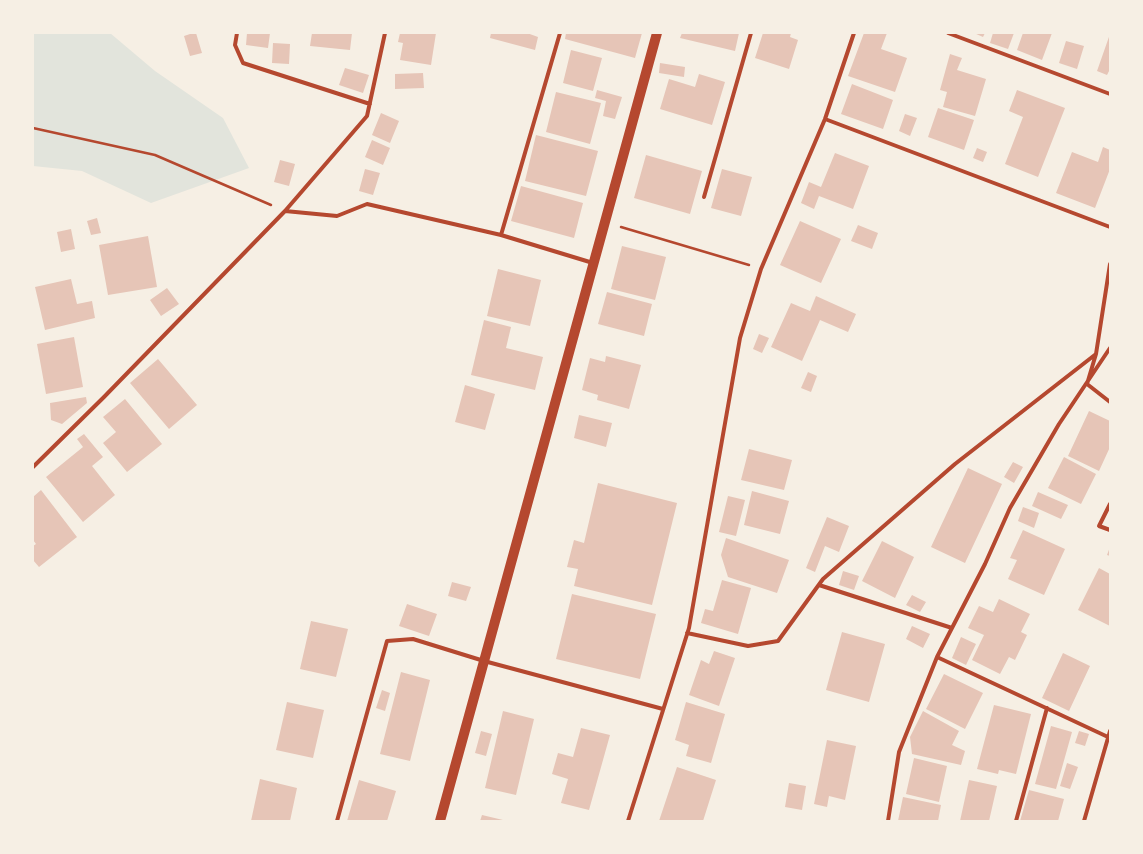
<!DOCTYPE html>
<style>
body{margin:0}
#map{position:relative;width:1143px;height:854px;overflow:hidden;background:#f6efe4;font-family:"IBM Plex Serif",serif}
canvas{display:block}
.frame{position:absolute;inset:0;border:34px solid #f6efe4;pointer-events:none}
</style>
<div id="map">
<canvas width="1143" height="854"></canvas>
<div class="frame"></div>
</div>
<script>
const ctx = document.querySelector('canvas').getContext('2d');
ctx.lineJoin = 'round';
function paint(path, color) { ctx.fillStyle = color; ctx.fill(path, 'evenodd'); }
function strokePath(path, color, width, dash) { ctx.strokeStyle = color; ctx.lineWidth = width; ctx.lineCap = dash ? 'butt' : 'round'; ctx.setLineDash(dash || []); ctx.stroke(path); }
const green = new Path2D(`
 M33,33H110L155,71L223,118L249,168L151,203L82,171L33,166Z`);
const building = new Path2D(`
 M193,33H196L202,53L190,56L184,36Z
 M247,33H270L268,48L246,45Z
 M312,33H352L350,50L310,46Z
 M400,33H436L431,65L400,60L403,43L398,42Z
 M491,33H527L538,37L535,50L490,38Z
 M566,33H642L635,58L565,39Z
 M682,33H739L735,51L680,38Z
 M763,33H791L790,37L798,40L789,69L755,58Z
 M864,33H887L881,49L907,58L895,92L848,76Z
 M974,33H985L983,37Z
 M993,33H1014L1008,49L990,43Z
 M1023,33H1052L1042,60L1017,50Z
 M1110,34V69L1107,75L1097,71Z
 M1066,41L1084,46L1077,69L1059,63Z
 M273,43L290,44L289,64L272,63Z
 M571,50L602,58L593,91L563,83Z
 M950,54L962,58L957,70L986,79L975,116L943,107L947,92L940,90Z
 M660,63L685,67L684,77L659,73Z
 M345,68L369,75L363,93L339,85Z
 M423,73L424,88L395,89V74Z
 M699,74L725,82L712,125L660,109L669,79L695,87Z
 M852,84L893,100L883,129L841,114Z
 M597,90L622,97L615,119L603,116L606,101L595,98Z
 M1017,90L1065,108L1038,177L1005,164L1023,117L1009,111Z
 M556,92L601,103L590,144L546,132Z
 M938,108L974,120L964,150L928,137Z
 M381,113L399,121L390,143L372,135Z
 M905,114L917,118L910,136L899,131Z
 M536,135L598,151L586,196L525,181Z
 M372,140L390,148L383,165L365,157Z
 M1103,147L1110,150V169L1095,208L1056,193L1072,152L1098,162Z
 M977,148L987,152L983,162L973,158Z
 M835,153L869,166L853,209L819,196L814,209L801,203L809,182L821,187Z
 M646,155L702,171L690,214L634,198Z
 M280,160L295,164L289,186L274,182Z
 M365,169L380,173L373,195L359,191Z
 M722,169L752,177L741,216L711,208Z
 M521,186L583,203L574,238L511,221Z
 M97,218L101,233L91,235L87,221Z
 M800,221L841,239L821,283L780,265Z
 M858,225L878,233L872,249L851,241Z
 M71,229L75,249L61,252L57,232Z
 M148,236L157,287L108,295L99,245Z
 M622,246L666,257L655,300L611,289Z
 M498,269L541,280L530,326L487,316Z
 M71,279L77,304L92,301L95,318L45,330L35,287Z
 M167,288L179,304L161,316L150,300Z
 M607,292L652,304L644,336L598,324Z
 M816,296L856,314L848,332L820,320L802,361L771,347L791,303L810,311Z
 M484,320L511,327L506,348L543,357L535,390L471,375Z
 M759,334L769,338L762,353L753,349Z
 M74,337L83,387L46,394L37,344Z
 M606,356L641,365L629,409L597,400L598,395L582,390L590,358L605,362Z
 M158,359L197,405L169,429L130,383Z
 M808,372L817,376L811,392L801,388Z
 M465,385L495,394L485,430L455,422Z
 M86,397L87,403L62,424L51,420L50,403Z
 M125,399L162,444L127,472L103,443L116,432L103,417Z
 M1089,411L1110,421V447L1099,471L1068,456Z
 M579,415L612,423L606,447L574,438Z
 M84,434L103,457L92,466L115,495L83,522L46,477L83,447L77,439Z
 M749,449L792,460L784,490L741,480Z
 M1064,457L1096,474L1081,504L1048,488Z
 M1013,462L1023,467L1014,483L1004,477Z
 M968,468L1002,484L965,563L931,547Z
 M598,483L677,503L652,605L574,586L578,569L567,567L574,540L584,543Z
 M41,490L77,537L39,567L33,560V546L36,544L33,540V497Z
 M752,491L789,501L780,534L744,525Z
 M1038,492L1068,505L1061,519L1032,506Z
 M728,496L745,500L736,536L719,532Z
 M1023,507L1039,513L1034,528L1018,521Z
 M827,517L849,526L839,552L825,546L815,572L806,568Z
 M1023,530L1065,549L1044,595L1008,579L1017,560L1010,558Z
 M726,538L789,560L777,593L728,577L721,555Z
 M882,541L914,557L895,598L862,581Z
 M1110,547V556L1107,555Z
 M1099,568L1110,574V626L1078,610Z
 M843,571L859,576L854,590L839,585Z
 M722,580L751,588L738,634L701,623L705,609L713,611Z
 M452,582L471,587L466,601L448,596Z
 M572,594L656,614L640,679L556,659Z
 M912,595L926,602L920,612L906,605Z
 M999,599L1030,614L1021,632L1027,635L1015,660L1009,657L1000,674L972,660L984,635L968,628L979,606L993,612Z
 M407,604L437,614L429,636L399,626Z
 M311,621L348,629L336,677L300,669Z
 M912,626L930,634L923,648L906,639Z
 M842,632L885,644L869,702L826,690Z
 M961,637L976,644L966,665L952,658Z
 M714,651L735,658L719,706L689,695L701,660L709,664Z
 M1063,653L1090,666L1069,711L1042,698Z
 M401,672L430,680L410,761L380,754Z
 M944,674L983,693L965,729L926,709Z
 M382,690L390,693L385,711L376,708Z
 M287,702L324,710L313,758L276,750Z
 M686,702L725,714L711,763L686,756L689,745L675,740Z
 M994,705L1031,714L1016,774L999,770L998,774L977,769Z
 M503,711L534,719L516,795L485,788Z
 M923,711L959,731L952,745L965,751L961,765L912,754L910,737Z
 M1051,726L1072,732L1056,789L1035,784Z
 M581,728L610,735L589,810L561,803L568,779L552,774L558,753L573,757Z
 M481,731L492,734L486,756L475,753Z
 M1079,731L1089,734L1085,746L1075,743Z
 M827,740L856,746L845,800L829,796L827,807L814,804Z
 M914,758L947,766L939,802L906,794Z
 M1067,763L1078,767L1070,789L1060,786Z
 M677,767L716,780L703,821H659Z
 M260,779L297,788L290,821H251Z
 M359,780L396,791L387,821H347Z
 M969,780L997,786L989,821H960Z
 M789,783L806,786L802,810L785,807Z
 M1029,790L1064,799L1058,821H1020Z
 M903,797L941,805L938,821H898Z
 M482,815L503,820V821H480Z`);
const path = new Path2D(`
 M33,128L155,155L271,205
 M621,227L749,265`);
const minor = new Path2D(`
 M237,33L235,45L243,63L370,104
 M948,33L1110,94
 M825,119L1110,227
 M704,197L751,33
 M285,211L367,116L385,33
 M501,235L560,33
 M1110,264L1096,354L1087,384L1110,402
 M33,467L104,397L285,211L337,216L367,204L501,235L593,263
 M1110,504L1099,526L1110,530
 M819,585L952,628
 M687,633L748,646L778,641L823,579L955,464L1096,354
 M937,657L1108,737
 M337,821L387,641L413,639L484,661L663,709
 M628,821L689,628L740,338L761,269L825,119L854,33
 M888,821L899,752L937,657L985,564L1010,508L1059,424L1110,348
 M1016,821L1047,708
 M1084,821L1110,731`);
const primary = new Path2D(`
 M440,821L657,33`);
paint(green, '#e2e4dc');
paint(building, '#e6c5b7');
strokePath(path, '#b5482f', 2.5);
strokePath(minor, '#b5482f', 4);
strokePath(primary, '#b5482f', 10);
</script>
